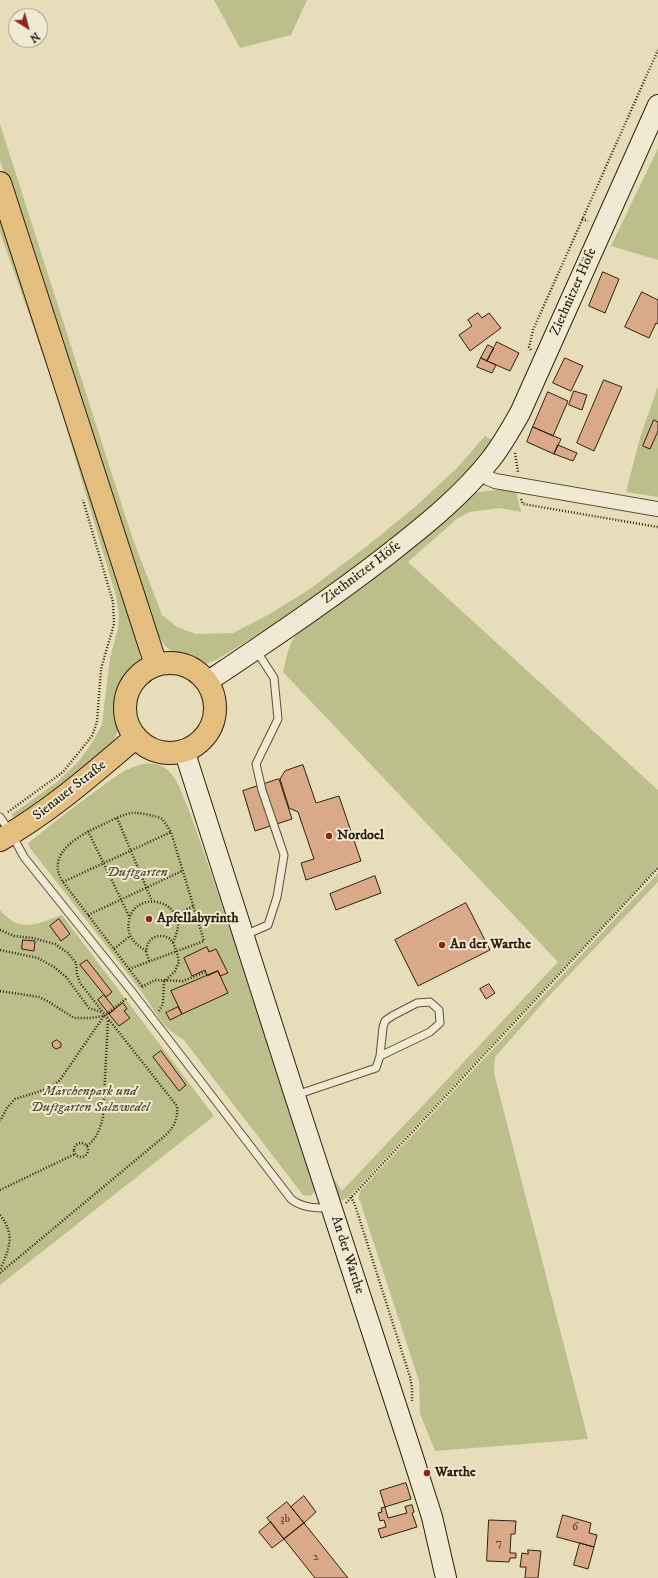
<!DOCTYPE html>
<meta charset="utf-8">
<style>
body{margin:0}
#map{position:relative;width:658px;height:1578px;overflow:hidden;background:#e8ddbb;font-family:"IM FELL DW Pica",serif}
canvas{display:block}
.north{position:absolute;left:8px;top:8px;width:40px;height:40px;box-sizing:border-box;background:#f0e9d3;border:1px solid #a39985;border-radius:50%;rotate:144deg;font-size:11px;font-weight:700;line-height:16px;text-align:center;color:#2f210f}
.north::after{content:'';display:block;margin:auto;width:14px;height:18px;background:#8f2418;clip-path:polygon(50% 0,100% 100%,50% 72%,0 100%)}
</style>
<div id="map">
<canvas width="658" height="1578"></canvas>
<div class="north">N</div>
</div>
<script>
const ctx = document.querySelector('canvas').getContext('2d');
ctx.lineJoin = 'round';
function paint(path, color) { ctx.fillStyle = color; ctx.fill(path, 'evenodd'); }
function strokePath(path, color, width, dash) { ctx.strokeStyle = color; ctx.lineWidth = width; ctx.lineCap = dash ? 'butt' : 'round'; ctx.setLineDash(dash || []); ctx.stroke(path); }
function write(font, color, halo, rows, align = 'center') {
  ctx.font = font + ' "IM FELL DW Pica",serif'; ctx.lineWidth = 4; ctx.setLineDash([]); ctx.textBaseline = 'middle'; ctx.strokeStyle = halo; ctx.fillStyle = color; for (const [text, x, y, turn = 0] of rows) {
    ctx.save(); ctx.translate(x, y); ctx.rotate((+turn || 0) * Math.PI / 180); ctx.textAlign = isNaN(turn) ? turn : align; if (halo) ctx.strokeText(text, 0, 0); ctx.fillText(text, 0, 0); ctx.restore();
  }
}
const green = new Path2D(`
 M214,0H307L291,35L240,48Z
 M0,124L132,537L162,615L177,627L196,634L233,633L268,615L307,591L367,546L416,506L458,467L485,436L495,441L488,451L422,518L314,600L216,660L206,664L198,663L180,657L165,646L156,632L60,347L0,161Z
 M658,148V260L611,246Z
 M0,210L139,645L140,659L138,665L130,672L120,696V727L113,742L98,758L22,818H15L11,815L57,782L79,761L93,741L102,724L110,658L118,628L119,616L116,596L53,383L0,232Z
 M658,386V497L626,492L640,438Z
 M501,489L516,491L521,512L500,508L470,512L458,518L408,562L658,790V867L349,1197L338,1202L327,1169L342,1191L558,962L283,672C289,648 288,641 307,623L473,493Z
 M143,764C174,760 179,788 189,810L282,1077L316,1187L314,1192L311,1196L303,1195L183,1039C162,1029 152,1005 138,987C102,940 66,894 30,848L28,843C51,825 73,807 97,790C111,780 125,768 143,764Z
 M658,873V882L549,996L495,1057L494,1073L588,1439L435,1451L420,1414L419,1381L360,1201L358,1198L361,1190Z
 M0,910C20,934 37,924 62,915L214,1116L0,1285Z`);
const building = new Path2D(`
 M603,272L619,279L605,313L589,306Z
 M642,292L658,300V324L656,323L649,338L625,327Z
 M478,313L482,318L489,313L501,328L470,351L459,335L472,326L468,320Z
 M497,342L519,353L510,371L487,361Z
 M488,345L494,348L487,361L481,358Z
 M481,358L496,365L492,373L477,367Z
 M565,358L583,366L571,391L553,383Z
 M604,380L622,387L594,451L577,443Z
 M574,391L587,395L582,410L569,405Z
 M548,392L568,401L553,436L533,427Z
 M654,420L658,422V431L650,449L643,446Z
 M533,427L561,439L554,454L527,442Z
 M558,445L577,453L573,461L554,454Z
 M303,765L316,803L339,796L361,861L306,880L301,863L314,859L298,812L289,808L280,779L285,771Z
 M279,779L292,819L255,831L243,791Z
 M375,876L381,893L336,910L330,894Z
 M466,903L490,950L418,986L395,940Z
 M59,919L70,934L61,941L50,926Z
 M23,940L35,941L34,951L22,949Z
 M207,947L209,952L216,949L228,973L220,976L218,971L207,976L205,970L192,976L184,958Z
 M87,960L112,992L106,997L80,965Z
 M218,971L228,993L182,1014L171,991Z
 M489,984L495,993L486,999L480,989Z
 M104,995L115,1009L109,1014L98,1000Z
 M123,1003L127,1009L124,1011L130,1018L119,1026L109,1014Z
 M178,1007L182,1014L170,1020L166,1013Z
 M57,1040L61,1043V1047L56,1049L53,1047L52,1043Z
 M161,1051L186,1085L179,1091L153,1057Z
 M406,1483L411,1499L385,1507L380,1491Z
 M304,1496L316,1512L304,1523L291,1507Z
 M287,1502L304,1523L284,1539L267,1518Z
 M412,1505L414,1512L412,1513L417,1527L381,1538L378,1529L386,1527L384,1520L380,1521L378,1513L382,1512L381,1508L385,1507L388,1518L407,1513L405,1507Z
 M563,1515L591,1523L589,1533L597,1535L594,1547L557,1537Z
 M489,1520L516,1521L515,1534H511L510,1553H516V1558H510L509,1562L487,1561Z
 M271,1522L284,1539L272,1548L259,1532Z
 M304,1523L348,1578H315L284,1539Z
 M580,1543L594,1547L588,1569L574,1565Z
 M528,1550L541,1551L538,1578H525L526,1567H520L522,1553L528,1554Z`);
const path = new Path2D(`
 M582,219L588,221
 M531,350L529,347L533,330L658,50
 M515,453L518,472
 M521,499L523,504L658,527
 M8,812L63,772L92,736L97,722L101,669L114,624L113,602L83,500
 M117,818L152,901
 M88,831L129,916
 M63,882L171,832
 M88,915L182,871
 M176,915L193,906
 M0,930L14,936L33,938L55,944L68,953L76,963L77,974L80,983L177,1106C178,1118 175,1125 167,1134L0,1273
 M114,949L130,936
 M0,950L38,958L54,967L66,977L89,1008L101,1012
 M146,951C135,944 126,936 129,921C133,893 176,896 178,925C178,931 175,937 173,943
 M149,961C148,957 145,951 147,946C150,936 162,933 170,939C175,944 178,956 179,962L175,971L164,982L163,1004L159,1011
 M129,969L204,941L171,832C168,828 165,822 162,819C158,816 137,812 132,813C124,814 114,819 106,823C84,833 43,852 63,882L142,986
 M142,987L155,980L183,981L205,972
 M0,991L39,997L49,1002L74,1018H90L104,1016L60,1080L50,1088L15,1099L7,1108L0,1121
 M104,1016L127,998
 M74 1150a7 7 0 1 1 14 0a7 7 0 1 1-14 0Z
 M87,1146C97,1138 100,1129 103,1117L108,1020
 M0,1190L75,1154
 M351,1197L355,1205L410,1377L412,1387V1401
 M346,1203L658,868
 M0,1215C16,1235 9,1249 0,1270`);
const lane = new Path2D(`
 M0,817L11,833L24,857L133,993L291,1199C302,1208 315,1208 329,1208
 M245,935L268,925L277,897L284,855L262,790L256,764L278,719L274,678L256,650
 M296,1095L376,1068L380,1056L430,1032L440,1023L439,1010L430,1002L417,1003L392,1016L385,1021L383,1027L380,1056`);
const street = new Path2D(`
 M480,472L488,478L495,481L658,509`);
const secondary = new Path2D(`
 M207,682C268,641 328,601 386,556C423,527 462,496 491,459C502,445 511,429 520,413L658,105
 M184,750L295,1096L411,1451L432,1517L446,1578`);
const primary = new Path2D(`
 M0,183L156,665
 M125 708a45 45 0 1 1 90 0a45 45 0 1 1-90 0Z
 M0,840C52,810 91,775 136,737`);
const markers = [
 [329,836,4,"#8f2418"],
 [149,919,4,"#8f2418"],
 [442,945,4,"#8f2418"],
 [427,1473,4,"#8f2418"]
];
const numberNames = [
 ["3b",285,1520],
 ["6",575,1528],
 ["7",499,1544],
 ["2",316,1558]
];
const streetNames = [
 ["Ziethnitzer Höfe",574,292,-66],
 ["Ziethnitzer Höfe",362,573,-37],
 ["Sienauer Straße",70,791,-38],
 ["An der Warthe",347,1255,72]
];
const poiNames = [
 ["Nordoel",337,836],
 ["Apfellabyrinth",157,919],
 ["An der Warthe",450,945],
 ["Warthe",435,1473]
];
const parkNames = [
 ["Duftgarten",137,873],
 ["Märchenpark und",90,1092],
 ["Duftgarten Salzwedel",90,1108]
];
paint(green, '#bcbf8c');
paint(building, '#d9a989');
strokePath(building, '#2f210f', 1);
strokePath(lane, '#5d503a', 9);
strokePath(street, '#5d503a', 16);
strokePath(secondary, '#2f210f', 22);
strokePath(primary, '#2f210f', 24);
strokePath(path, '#2f210f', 2.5, [1, 2]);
strokePath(lane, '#f0e9d3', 7);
strokePath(street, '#f0e9d3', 14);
strokePath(secondary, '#f0e9d3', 20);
strokePath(primary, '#e4be7e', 22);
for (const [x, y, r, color] of markers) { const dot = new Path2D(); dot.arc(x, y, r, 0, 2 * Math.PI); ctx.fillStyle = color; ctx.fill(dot); strokePath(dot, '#f0e9d3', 1.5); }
write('12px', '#5a432e', null, numberNames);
write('14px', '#2f210f', '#f0e9d3', streetNames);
write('bold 14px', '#2f210f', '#f0e9d3', poiNames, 'left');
write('italic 14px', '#595034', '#f0e9d3', parkNames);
</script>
